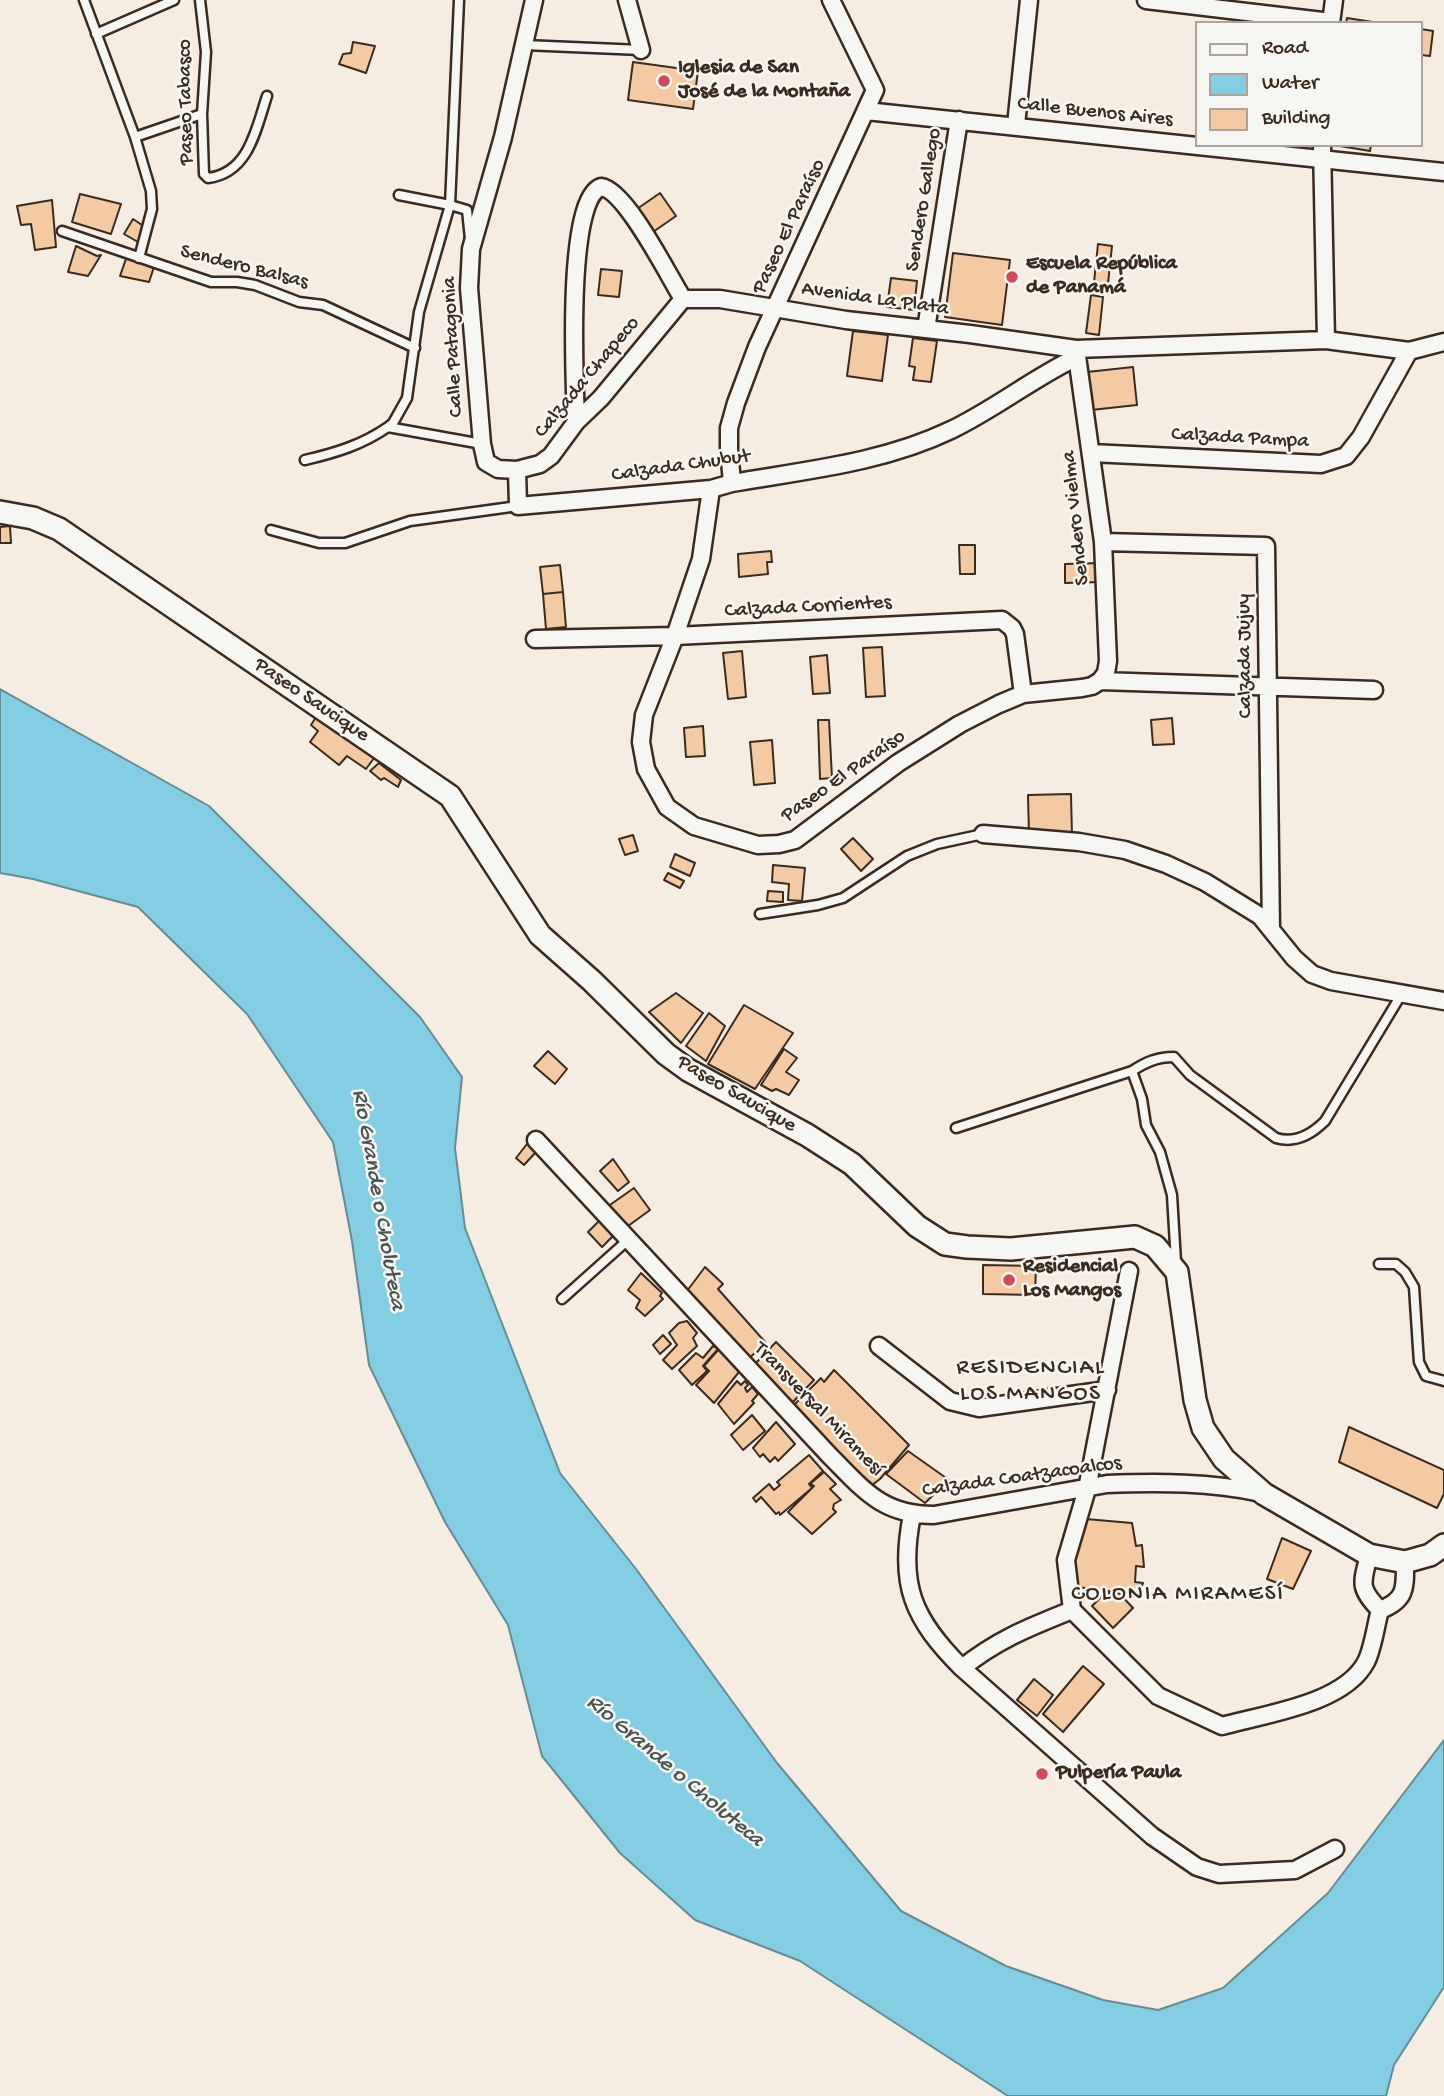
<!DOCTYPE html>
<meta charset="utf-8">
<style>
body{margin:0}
#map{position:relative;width:1444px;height:2096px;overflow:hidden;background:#f6ede2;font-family:"Gochi Hand",sans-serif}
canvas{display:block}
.legend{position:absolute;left:1195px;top:21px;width:228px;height:126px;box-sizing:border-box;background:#f6f6f2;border:2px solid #aba49d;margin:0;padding:9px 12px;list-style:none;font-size:21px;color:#3b2a1e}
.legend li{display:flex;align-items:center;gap:14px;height:35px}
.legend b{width:35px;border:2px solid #aba49d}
</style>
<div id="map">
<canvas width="1444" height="2096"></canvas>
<ul class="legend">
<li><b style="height:9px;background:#f6f6f2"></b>Road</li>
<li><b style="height:19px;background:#83cee3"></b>Water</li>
<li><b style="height:19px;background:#f4caa3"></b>Building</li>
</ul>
</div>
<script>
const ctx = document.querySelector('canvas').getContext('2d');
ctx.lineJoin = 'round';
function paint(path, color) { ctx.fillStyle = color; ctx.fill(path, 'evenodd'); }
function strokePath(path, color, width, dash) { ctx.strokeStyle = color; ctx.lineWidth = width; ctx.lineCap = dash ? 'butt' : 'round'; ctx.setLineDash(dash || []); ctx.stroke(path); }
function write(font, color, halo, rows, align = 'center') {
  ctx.font = font + ' "Gochi Hand",sans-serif'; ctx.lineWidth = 5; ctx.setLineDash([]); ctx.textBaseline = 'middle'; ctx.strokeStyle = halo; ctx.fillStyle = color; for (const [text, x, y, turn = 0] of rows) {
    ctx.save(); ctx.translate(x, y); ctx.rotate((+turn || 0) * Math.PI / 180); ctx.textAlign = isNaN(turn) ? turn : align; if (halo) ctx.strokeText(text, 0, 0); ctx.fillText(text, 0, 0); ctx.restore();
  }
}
const water = new Path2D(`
 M0,689L209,806L420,1017L462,1077L455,1148L465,1228L560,1473L636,1569L777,1763L901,1911L1006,1966L1103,2000L1158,2010L1223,1988L1328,1893L1444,1740V1987L1394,2065L1386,2096H1008L800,1961L695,1920L620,1853L542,1756L508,1625L445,1522L369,1365L352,1241L333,1142L247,1014L138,907L33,879L0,873Z`);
const building = new Path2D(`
 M1347,18L1379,23H1346Z
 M1421,29L1433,31L1430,56L1421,55Z
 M353,42L375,46L366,73L339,64L343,54L351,53Z
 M633,62L698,71L693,109L628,100Z
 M1334,145H1371L1370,151Z
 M660,193L676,216L653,232L637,209Z
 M80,194L121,204L111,234L72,222Z
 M52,200L56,247L35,250L31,224L21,225L17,206Z
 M133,219L145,227L138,242L124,234Z
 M1098,244L1112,246L1107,293L1093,292Z
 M76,246L97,256L101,255L88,276L68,272Z
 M953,253L1010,260L1002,325L945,317Z
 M127,256L155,264L149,282L120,276Z
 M601,269L622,271L619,297L598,295Z
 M891,278L917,281L914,310L887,307Z
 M1091,295L1103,297L1099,335L1086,333Z
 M853,331L888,335L882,381L847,376Z
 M913,338L937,341L931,382L913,380L915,367L909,366Z
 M1133,367L1137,405L1091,410L1087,372Z
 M10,526L11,543H0V527Z
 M959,545H975V574H960Z
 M771,551L772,562H767L768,574L739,577L738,554Z
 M1101,563V582L1065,583V564Z
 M560,565L563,592L543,594L540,567Z
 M563,592L566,627L546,629L543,594Z
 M882,647L885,696L866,697L863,648Z
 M742,651L746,697L728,699L723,653Z
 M827,655L830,693L813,694L810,657Z
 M318,714L377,754L366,769L347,756L339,765L310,742L318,731L311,725Z
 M1172,718L1174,744L1153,745L1151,720Z
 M818,720H829L832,778L820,779Z
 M703,726L705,756L686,757L684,728Z
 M772,740L775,783L754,785L750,742Z
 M379,763L401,780L398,787L384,778L381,780L370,771Z
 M1071,794L1072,836H1029L1028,795Z
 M633,835L638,851L625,855L619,839Z
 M853,838L873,859L861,871L841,849Z
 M675,854L695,863L690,876L670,867Z
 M773,865L805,868L802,901L788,900L789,884L772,882Z
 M668,873L684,881L680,888L664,880Z
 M768,891L783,892V902L767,901Z
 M676,993L703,1013L681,1043L649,1012Z
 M744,1005L793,1033L755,1089L708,1064Z
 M709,1013L725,1026L706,1061L686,1046Z
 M784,1049L797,1058L786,1072L799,1080L789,1095L776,1089L772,1091L761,1085Z
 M548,1051L567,1069L555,1084L534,1066Z
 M527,1144L536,1152L524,1165L516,1158Z
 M613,1159L629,1182L618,1191L600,1171Z
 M634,1188L650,1210L624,1229L607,1207Z
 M600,1220L614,1235L602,1247L588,1232Z
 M983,1265L1036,1266L1035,1295L983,1294Z
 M705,1267L723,1284L718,1289L766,1343L747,1360L687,1291Z
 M641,1273L662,1293L660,1296L663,1299L645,1316L636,1308L640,1300L628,1290Z
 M687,1321L697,1333L693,1338L697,1346L672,1369L663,1360L677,1345L669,1333L679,1323Z
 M663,1335L671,1344L660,1354L653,1345Z
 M776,1342L814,1380L790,1405L754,1365Z
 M713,1346L718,1349L703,1366L707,1371L692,1385L679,1370L696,1353L703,1358Z
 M719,1349L739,1372L714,1403L696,1385L709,1371L704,1366Z
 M834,1370L909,1445L880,1479L867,1489L792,1407L821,1378L824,1382Z
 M737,1381L741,1385L745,1381L748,1385L745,1388L747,1392L752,1387L758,1394L752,1401L754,1403L734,1424L718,1404Z
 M752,1415L765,1431L743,1450L731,1435Z
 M776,1422L795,1444L778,1461L775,1457L770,1462L763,1454L760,1457L753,1448Z
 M1349,1427L1444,1470V1494L1437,1508L1339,1462Z
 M908,1451L949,1480L925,1503L886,1474Z
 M809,1455L823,1471L809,1484L812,1488L780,1515L779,1512L776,1514L761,1497L756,1502L753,1498L769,1484L774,1490L780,1485L777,1482Z
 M824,1472L836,1484L830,1489L841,1500L834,1504L833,1509L836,1512L812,1534L788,1512L814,1486L810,1484Z
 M1086,1519L1132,1523L1136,1546L1142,1545L1144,1567L1136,1566L1135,1582L1143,1583L1138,1595L1077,1587L1073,1561L1079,1531Z
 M1282,1538L1311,1551L1293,1589L1267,1579Z
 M1107,1591L1112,1597L1119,1593L1133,1608L1113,1628L1092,1606Z
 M1083,1666L1104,1684L1063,1732L1043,1714Z
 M1034,1679L1053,1695L1037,1716L1017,1700Z`);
const lane = new Path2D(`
 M84,0L135,137L151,191L152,209L139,258
 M200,0L206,52L202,114L204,174L208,178C249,173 256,129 267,96
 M96,34L174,0
 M524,45L641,50
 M135,137L202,114
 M399,195L450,205L467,210L470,239
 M62,231L211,282H237L255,285L299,302L323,305L415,348
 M388,427L393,423L407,398L419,312L450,205L459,0
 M305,460C335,453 362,445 388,427L482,444
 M271,530L319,543H345L410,521L518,506
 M760,914L818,905L843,898L907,856L937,844L983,834
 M1132,1071C1146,1062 1157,1057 1174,1057L1190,1075L1276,1138C1296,1144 1312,1134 1325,1121L1401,995
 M956,1128L1132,1071L1142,1099L1146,1125L1160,1152L1172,1195L1176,1262
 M1379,1264H1396L1405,1272L1414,1287L1418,1348L1419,1362L1426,1376L1444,1381
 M562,1299L628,1240`);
const street = new Path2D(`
 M534,0L503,137L471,249L469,288L482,444L486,462L498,469L517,470L518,506L711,489L732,483C807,470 882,463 951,430C995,409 1033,378 1077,357
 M627,0L641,50
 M1146,0L1331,22
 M1331,23L1334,0
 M866,111L1444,172
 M1016,125L1029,0
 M1322,145L1326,340
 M926,329L959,120
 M1076,349L1103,542L1108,661L1106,673L1100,681
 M576,422C575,386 565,200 601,187C626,190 668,275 683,299H720L846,320L970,334L1076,349L1326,340L1409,351L1444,342
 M1091,453L1321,464L1346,456L1361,437L1409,351
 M517,470L540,464L551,456L576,422L601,398L683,299
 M732,483L729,449V428L736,403L757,347L875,90L831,0
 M711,489L701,559L675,636L644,715L641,742L646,769L667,807L694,826L758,845L779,844L795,840L898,763L960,724L999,704L1023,694L1082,688L1092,686L1100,681L1374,690
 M1103,542L1266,546L1271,929
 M535,639L675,636L1002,620L1012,628L1015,634L1023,694
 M983,834L1079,842L1125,850L1166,864L1205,882L1260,916L1294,958L1312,974L1331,981L1444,1001
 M536,1140L830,1456C864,1490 882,1515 934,1515L1107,1484C1158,1482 1211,1482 1261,1493
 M1129,1271L1087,1489L1066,1560L1072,1610L1158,1696L1222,1726C1265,1714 1344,1704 1366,1662C1373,1649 1376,1624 1380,1610C1358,1588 1362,1583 1369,1555
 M879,1346L950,1401L979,1408L1107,1390
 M912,1515C898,1585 913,1619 962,1668L1152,1836L1197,1867L1219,1874L1295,1870L1335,1849
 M1380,1610C1407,1600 1405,1587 1405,1562
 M962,1668C998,1639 1030,1627 1072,1610`);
const secondary = new Path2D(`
 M0,512L33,518L59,529L450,796L540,935L592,981L666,1054L688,1070L807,1135L852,1164L917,1226L945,1244L967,1247L1011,1249L1135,1237L1155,1246L1177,1272L1195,1400L1203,1428L1224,1459L1264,1494L1369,1555L1405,1562L1430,1555L1444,1545`);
const markers = [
 [664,81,7,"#d1495b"],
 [1012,277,7,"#d1495b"],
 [1009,1280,7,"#d1495b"],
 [1042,1774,7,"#d1495b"]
];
const poiNames = [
 ["Iglesia de San",678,69],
 ["José de la Montaña",678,93],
 ["Escuela República",1026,265],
 ["de Panamá",1026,289],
 ["Residencial",1023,1268],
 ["Los Mangos",1023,1292],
 ["Pulpería Paula",1056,1774]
];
const streetNames = [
 ["Paseo Tabasco",187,102,-91],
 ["Calle Buenos Aires",1095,113,6],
 ["Sendero Gallego",925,200,-81],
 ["Paseo El Paraíso",790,227,-65],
 ["Sendero Balsas",244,268,14],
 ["Avenida La Plata",875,300,8],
 ["Calle Patagonia",454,347,-93],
 ["Calzada Chapeco",588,378,-50],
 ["Calzada Pampa",1240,439,3],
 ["Calzada Chubut",681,467,-8],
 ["Sendero Vielma",1077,518,-96],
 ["Calzada Corrientes",808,608,-3],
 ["Calzada Jujuy",1246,656,-91],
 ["Paseo Saucique",311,701,34],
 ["Paseo El Paraíso",844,777,-35],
 ["Paseo Saucique",736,1095,30],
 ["Transversal Miramesí",818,1410,46],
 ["Calzada Coatzacoalcos",1022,1478,-8]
];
const waterNames = [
 ["Río Grande o Choluteca",377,1200,80],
 ["Río Grande o Choluteca",674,1772,40]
];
const neighbourhoodNames = [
 ["RESIDENCIAL",1031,1369],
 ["LOS MANGOS",1031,1395],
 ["COLONIA MIRAMESÍ",1178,1595]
];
paint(water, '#83cee3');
strokePath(water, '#668c94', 2);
paint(building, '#f4caa3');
strokePath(building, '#3b2a1e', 2);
strokePath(lane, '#3b2a1e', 13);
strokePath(street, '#3b2a1e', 21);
strokePath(secondary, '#3b2a1e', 26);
strokePath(lane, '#f6f6f2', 8);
strokePath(street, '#f6f6f2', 16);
strokePath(secondary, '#f6f6f2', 21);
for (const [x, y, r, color] of markers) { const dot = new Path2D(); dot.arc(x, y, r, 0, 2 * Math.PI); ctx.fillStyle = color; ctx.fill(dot); strokePath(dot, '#f6f6f2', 2.5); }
write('bold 21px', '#3b2a1e', '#f6f6f2', poiNames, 'left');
write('21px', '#3b2a1e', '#f6f6f2', streetNames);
write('italic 23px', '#4d534f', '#f6f6f2', waterNames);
ctx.letterSpacing = '2px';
write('23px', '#3b2a1e', '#f6f6f2', neighbourhoodNames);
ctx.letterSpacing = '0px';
</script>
